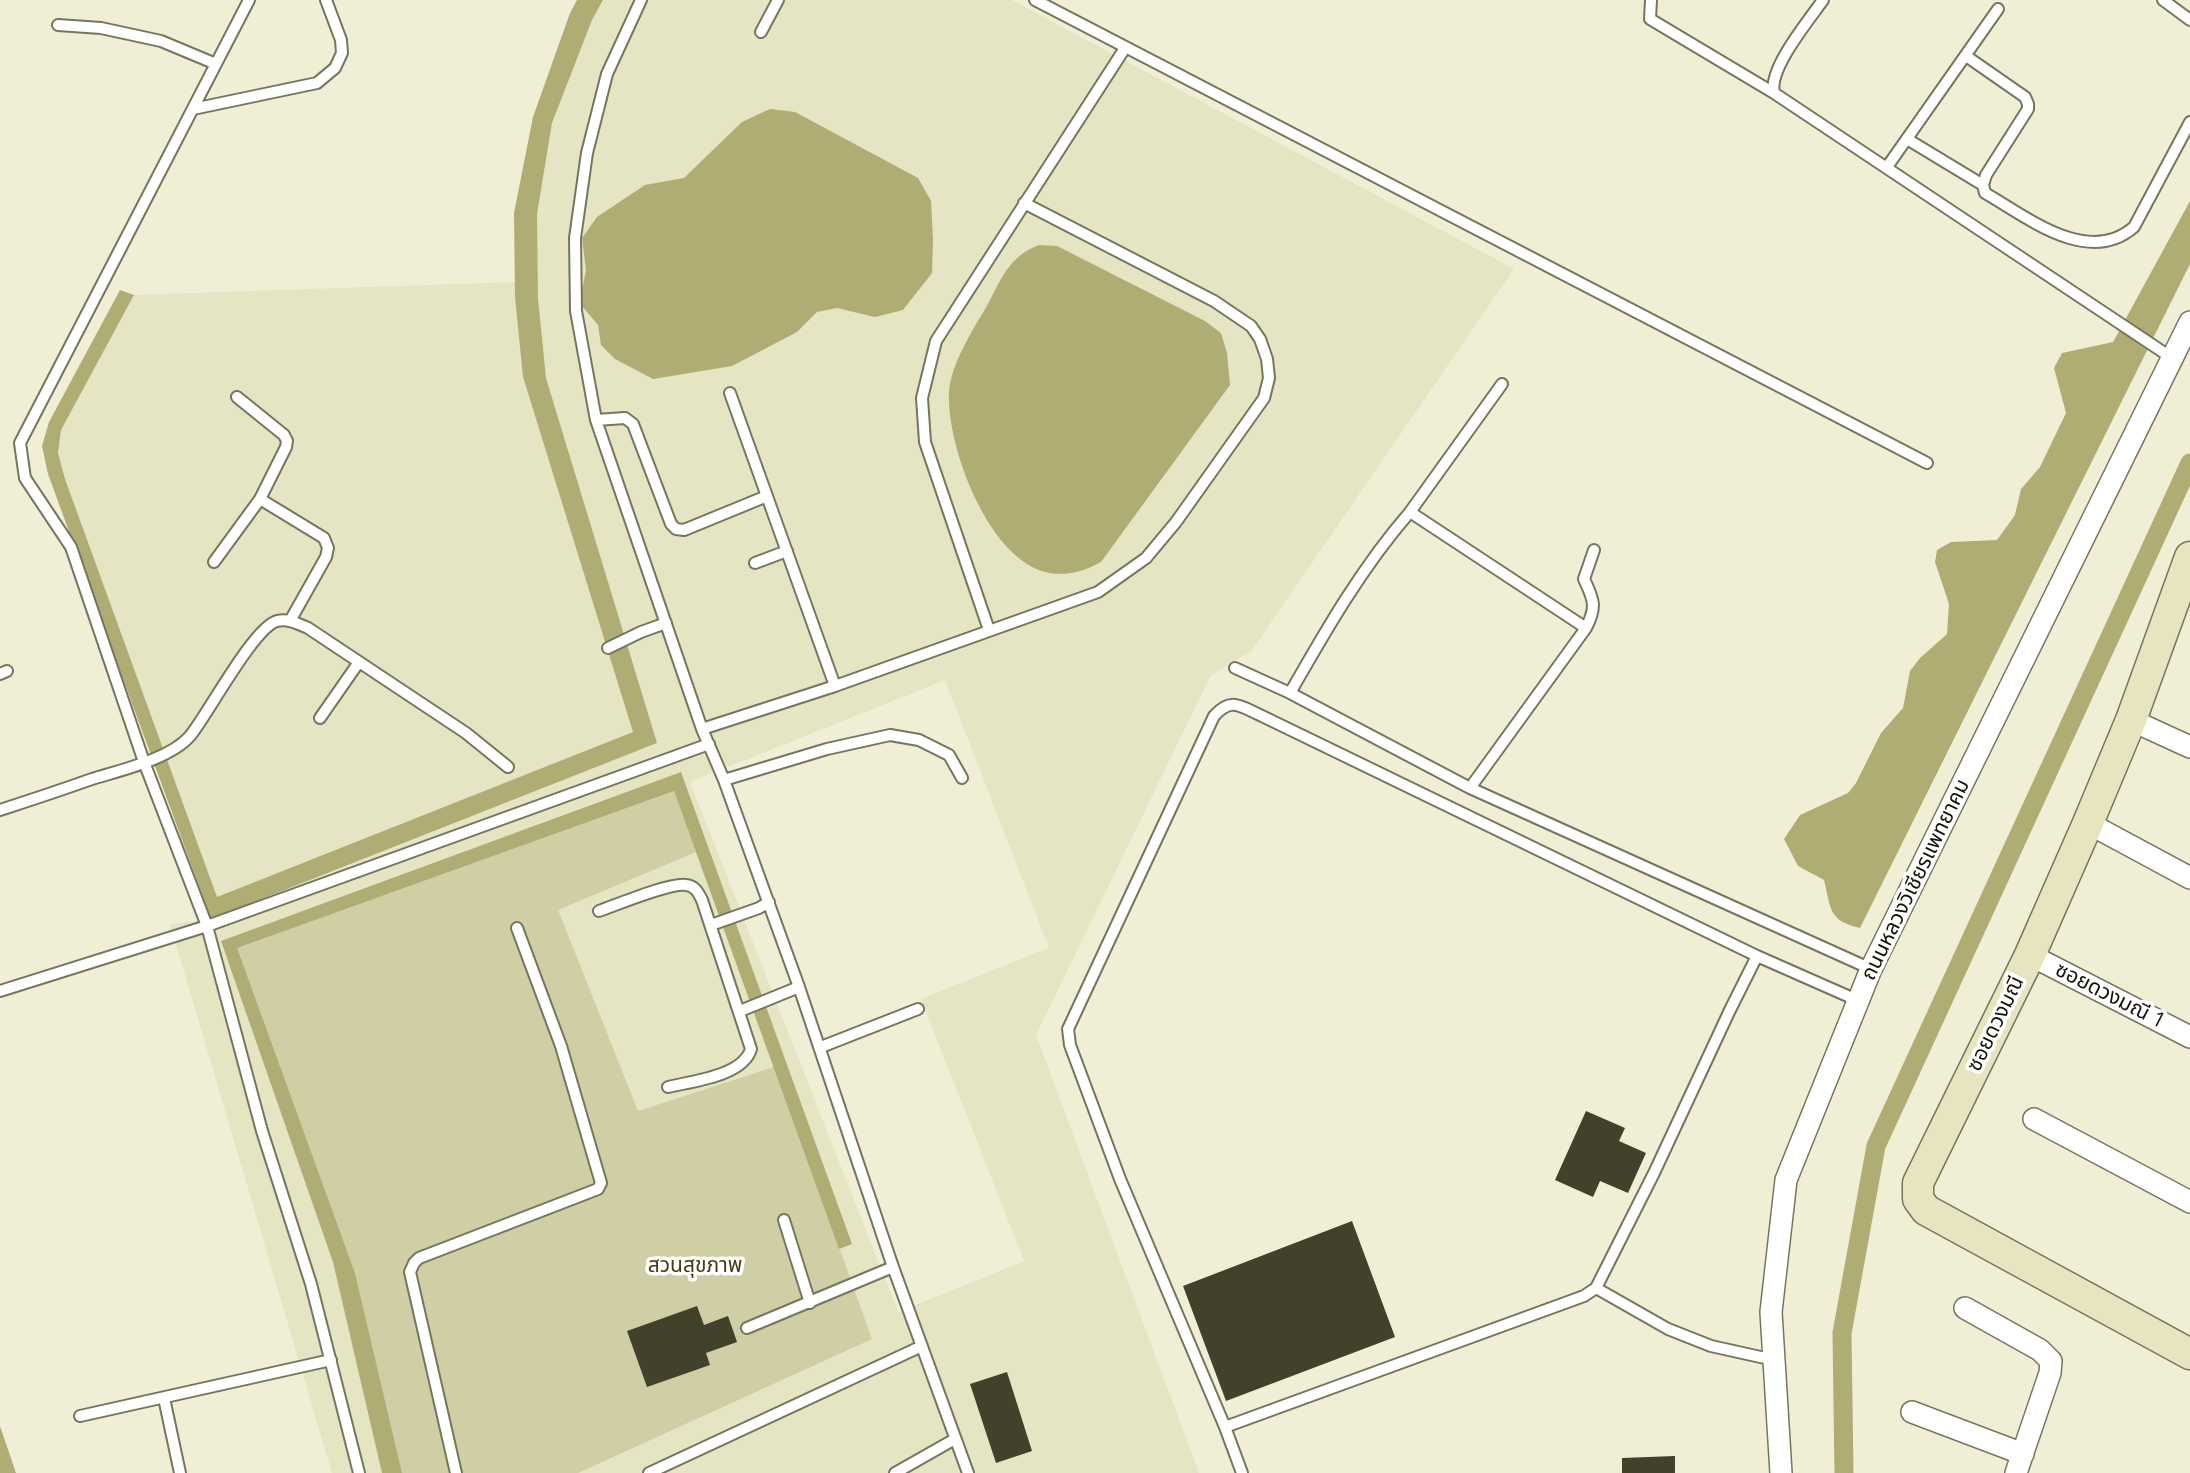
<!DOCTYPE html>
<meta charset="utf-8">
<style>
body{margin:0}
canvas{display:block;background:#f0efd5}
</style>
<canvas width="2190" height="1473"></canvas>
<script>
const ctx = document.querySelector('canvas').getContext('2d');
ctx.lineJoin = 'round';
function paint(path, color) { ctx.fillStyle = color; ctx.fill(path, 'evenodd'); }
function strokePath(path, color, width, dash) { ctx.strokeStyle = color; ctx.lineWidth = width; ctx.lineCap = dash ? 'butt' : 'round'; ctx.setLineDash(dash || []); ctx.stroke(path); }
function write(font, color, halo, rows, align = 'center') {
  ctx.font = font + ' "Open Sans","Noto Sans Thai",sans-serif'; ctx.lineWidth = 7; ctx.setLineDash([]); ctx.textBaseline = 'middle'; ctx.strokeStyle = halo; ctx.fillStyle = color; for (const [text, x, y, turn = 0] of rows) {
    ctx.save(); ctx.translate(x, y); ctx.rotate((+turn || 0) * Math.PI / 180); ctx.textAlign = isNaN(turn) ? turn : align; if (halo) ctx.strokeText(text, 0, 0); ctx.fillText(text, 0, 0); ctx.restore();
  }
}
const built = new Path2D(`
 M603,0H1012L1514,269L1252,650L1211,675L1036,1035L1199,1473H332L170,924L211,919L657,743L546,378L538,298L537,214L552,123L592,20ZM945,680L1049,948L921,999L1024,1261L898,1312L690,782Z
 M515,282L523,377L633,732L217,897L65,479L58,453L61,430L134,295Z`);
const green = new Path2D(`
 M674,791L696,852L558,910L638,1111L774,1067L872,1339L578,1473H402L355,1273L236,948Z`);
const water = new Path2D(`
 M577,0H603L592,20L552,123L537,214L538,298L546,378L657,743L211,919L48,474L42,446L49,422L120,290L134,295L61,430L58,453L65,479L217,897L633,732L523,377L515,297L514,213L533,117L570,13Z
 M770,109L795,112L918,178L931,201L933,239L932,273L903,310L875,317L837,308L817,312L797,332L732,366L653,379L615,359L601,345L598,325L582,306V290L586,270L582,238L597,217L645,185L684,178L742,122Z
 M2190,201V264L1860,928C1828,921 1831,908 1824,880L1798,866L1784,839L1800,815L1848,793L1856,783L1881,733L1903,708L1910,671L1920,658L1947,634L1949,604L1935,562L1937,550L1951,542L1997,540L2015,515L2021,489L2040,467L2066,413L2054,368L2062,353L2113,342Z
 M1039,245L1057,246L1205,321L1221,333L1227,353L1230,385L1101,562C1084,571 1069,576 1050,573C989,563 946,445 949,392C951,363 974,328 988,304C1002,277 1010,256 1039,245Z
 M681,772L852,1244L839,1249L674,791L237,948L355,1273L402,1473H382L333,1262L221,941Z
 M0,1426L16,1473H0Z`);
const canal = new Path2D(`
 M1844,1473L1842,1333L1876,1146L2190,463`);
const building = new Path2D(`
 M1586,1111L1625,1128L1619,1141L1646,1153L1628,1193L1600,1181L1593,1197L1555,1180Z
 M1352,1221L1395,1337L1226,1401L1183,1286Z
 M697,1306L704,1325L728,1316L737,1342L706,1353L710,1365L647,1387L627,1331Z
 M1007,1372L1032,1451L996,1463L970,1384Z
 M1675,1456V1473H1622V1458Z`);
const lane = new Path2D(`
 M249,0L20,443L25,478L71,547L144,762L207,926L262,1131L311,1284L359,1473
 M641,0L607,74L587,153L575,238L576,311L596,420L702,729L724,780L799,987L893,1267L968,1473
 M1035,0L1927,463
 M1651,0L1650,19L1774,93L2172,358
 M2163,0L2190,20
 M58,25L101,28L161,41L216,64
 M761,32L778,0
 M1966,56L2025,97L2028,104V109L1986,175L1983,185
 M1774,93C1768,69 1809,20 1823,0
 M193,109L317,83L335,68L342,53L341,40L326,0
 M1907,139L1983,185L1985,193C2027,217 2088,267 2134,227L2190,122
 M1887,167L1998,9
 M730,393L835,686
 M596,420L625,418L633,424L671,524L676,529L684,530L767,496
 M260,499L324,538L328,548L326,557L290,621
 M1410,512L1502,384
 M214,562L260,499L286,447L287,441L284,435L237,397
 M755,563L787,551
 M989,630L925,442L922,398L936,341L1125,48
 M608,648L641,632L666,623
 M1235,668L1290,693L1470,788L1871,969
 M0,674L7,671
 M1290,693C1326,630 1362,567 1410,512L1586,628
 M320,718L359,662
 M702,729L835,686L1098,592L1146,558L1176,522L1264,398L1269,378L1267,359L1260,339L1251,326L1214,301L1024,203
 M724,780L827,749L890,735L919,740L949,755L962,778
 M1470,788L1586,628C1597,607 1594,600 1584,579L1594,550
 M0,810C31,800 61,790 92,779C121,770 170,759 190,736C208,714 254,627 277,621C288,618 298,624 308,628L466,733L508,767
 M599,911C616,905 671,882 686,885C695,886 698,892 702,900L751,1049C743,1076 693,1081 668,1087
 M711,925L759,908L769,902
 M0,991L207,926L709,744
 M740,1011L799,987
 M821,1047L918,1009
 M784,1220L810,1303
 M1596,1288L1668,1329L1711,1346L1774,1360
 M747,1328L893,1267
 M164,1398L180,1473
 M80,1416L331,1360
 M1225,1427L1584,1296L1596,1288L1654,1173L1730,1010L1757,956
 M456,1473L410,1272L414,1263L419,1258L598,1189L601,1183L561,1046L517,928
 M649,1473L922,1346
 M895,1473L955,1439
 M1242,1473L1225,1427L1120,1179L1070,1045L1068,1029L1214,716C1232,696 1241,707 1262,716L1757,956L1859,1001`);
const street = new Path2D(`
 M2131,720L2190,747
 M2088,823L2190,878
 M2030,955L2190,1037
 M2034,1119L2190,1202
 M1965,1308L2040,1350L2051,1361L2050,1373L2016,1473
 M1912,1412L2023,1454
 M1781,1473L1771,1312L1786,1180L1871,969L2190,322`);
const secondary = new Path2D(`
 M2190,557L2131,720L2088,823L2030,955L1918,1183V1199L1926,1210L2190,1354`);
const streetNames = [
 ["ถนนหลวงวิเชียรแพทยาคม",1916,880,-64],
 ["ซอยดวงมณี 1",2110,996,27],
 ["ซอยดวงมณี",1996,1024,-64]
];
const parkNames = [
 ["สวนสุขภาพ",695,1266]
];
paint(built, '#e5e4c3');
paint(green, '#cfcea4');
paint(water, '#afad74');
strokePath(canal, '#afad74', 19);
paint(building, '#42412c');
strokePath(lane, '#76765f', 14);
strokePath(street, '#76765f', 24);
strokePath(secondary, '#76765f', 33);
strokePath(lane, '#fff', 10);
strokePath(street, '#fff', 21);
strokePath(secondary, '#e7e5bf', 30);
write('21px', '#14140b', '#fff', streetNames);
write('21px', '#413e11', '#fff', parkNames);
</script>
